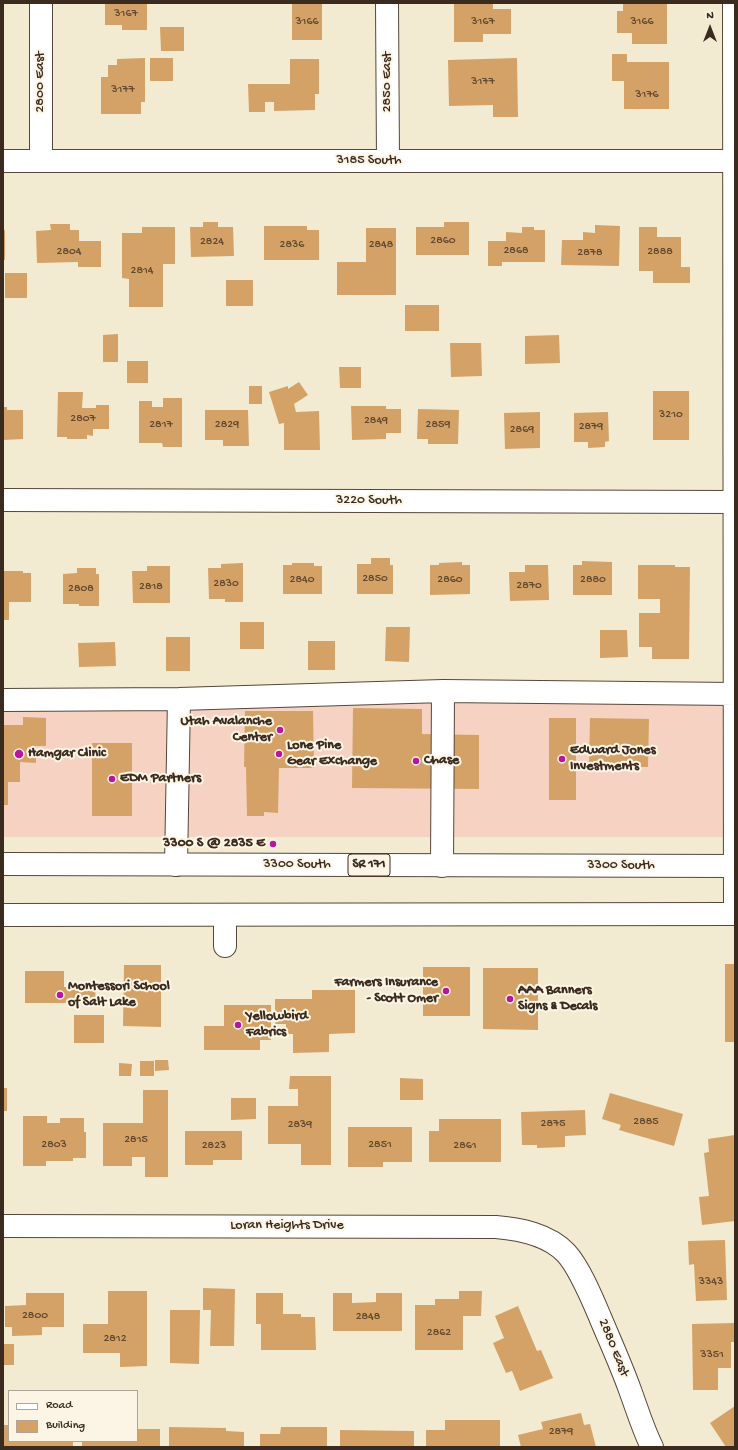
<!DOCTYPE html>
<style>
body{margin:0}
#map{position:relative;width:738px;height:1450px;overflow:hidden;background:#f2ebd1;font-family:"Gochi Hand",sans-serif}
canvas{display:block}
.frame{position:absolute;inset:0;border:4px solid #3b2a1e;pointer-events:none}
.legend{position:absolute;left:8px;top:1390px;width:130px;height:52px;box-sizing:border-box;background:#fcf5e5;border:1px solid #afa495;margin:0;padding:5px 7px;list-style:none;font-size:12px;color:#3b2a1e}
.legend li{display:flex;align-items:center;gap:8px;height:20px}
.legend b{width:20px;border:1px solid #afa495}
.north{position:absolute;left:690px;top:8px;width:40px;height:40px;-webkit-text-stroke:3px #fcf5e5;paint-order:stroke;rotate:0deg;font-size:11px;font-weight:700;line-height:16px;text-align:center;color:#3b2a1e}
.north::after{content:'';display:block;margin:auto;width:14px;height:18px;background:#3b2a1e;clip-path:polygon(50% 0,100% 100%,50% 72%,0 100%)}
</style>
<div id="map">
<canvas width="738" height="1450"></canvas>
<div class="frame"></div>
<ul class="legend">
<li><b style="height:5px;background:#fff"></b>Road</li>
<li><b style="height:11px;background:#d4a266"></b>Building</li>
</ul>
<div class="north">N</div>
</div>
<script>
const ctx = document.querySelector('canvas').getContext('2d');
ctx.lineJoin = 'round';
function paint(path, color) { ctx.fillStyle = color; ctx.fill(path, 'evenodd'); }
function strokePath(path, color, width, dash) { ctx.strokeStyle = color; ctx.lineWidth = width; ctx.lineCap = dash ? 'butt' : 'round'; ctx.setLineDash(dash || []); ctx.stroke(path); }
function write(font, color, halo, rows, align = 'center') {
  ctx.font = font + ' "Gochi Hand",sans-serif'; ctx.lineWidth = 4; ctx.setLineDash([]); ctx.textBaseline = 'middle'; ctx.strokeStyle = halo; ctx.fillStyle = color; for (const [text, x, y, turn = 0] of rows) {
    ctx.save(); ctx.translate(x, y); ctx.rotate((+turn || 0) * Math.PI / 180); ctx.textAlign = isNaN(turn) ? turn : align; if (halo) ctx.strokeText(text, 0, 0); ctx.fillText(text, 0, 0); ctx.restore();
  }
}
const built = new Path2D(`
 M735,683V837H3V688Z`);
const building = new Path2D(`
 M105,3H147V30H122V25H105Z
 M292,3H322V40H292Z
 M454,3H493V9H511V34H483V42H454Z
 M623,3H667V44H632V33H617V11H623Z
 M160,27H184V51H161Z
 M612,54H627V62H669V109H624V81H612Z
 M145,58V102H141V114H101V77H108V65H117V59Z
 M150,58H173V81H150Z
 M517,58L518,117H493V105L449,106L448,60Z
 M290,59H319V94H315V110L274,111V102H265V112H249L248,84H290Z
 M203,222H218V227H233L234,256L191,257L190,227H203Z
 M444,222H469V255H416V227H444Z
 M50,224H70V230H79V241H101V267H78V262L37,263L36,231L51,230Z
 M595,225L620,226L619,266L561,265L562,240H583V232L595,233Z
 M264,226H307V230H319V260H264Z
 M142,227H175V264H163V307H129V279L122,278V233H142Z
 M522,227H534V230H545V262H502V266H488V241H506V232L522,233Z
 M639,227H657V237H681V267H690V283H653V271H639Z
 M366,228H396V295H337V262H366Z
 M3,230H5V260H3Z
 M5,273H27V298H5Z
 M226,280H253V306H226Z
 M405,305H439V331H405Z
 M118,334V362H103V335Z
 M559,335L560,363L525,364V336Z
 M450,343H481L482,376L451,377Z
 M127,361H148V383H127Z
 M339,367H361V388H340Z
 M299,382L308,395L294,404L296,412L319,411L320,450H284V423L279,424L269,392L288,386V389Z
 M249,386H262V404H249Z
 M653,391H689V440H653Z
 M58,392H83L82,408H96V405H109V429H93V436L87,435V439H67V437H57Z
 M163,398H182V447H163L162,443H139V401H152V407H163Z
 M351,406H386V409H401V433H386V439L352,440Z
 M3,407H7V410H23V439L3,440Z
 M418,409L459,410L458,444H428V439H417Z
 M205,410H248L249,446H223V440H205Z
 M540,412V448L505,449L504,413Z
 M608,412L609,441L605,442V447L588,448V442H574V413Z
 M371,558H390V565H393V594H357V564H371Z
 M582,561L612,562V595H573V565H582Z
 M462,562V565H470V594L430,595V565H439V563Z
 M243,563V602H225V599H209L208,568H221V564Z
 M292,563H314V566H322V594H283V565H292Z
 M525,565H548L549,600L510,601L509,572H525Z
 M638,565H675V567H690L689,659H652V647H639V613H660V599H638Z
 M147,566H170V603H133L132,571H147Z
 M77,568H96V574H99V606H79V604H63V574L77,573Z
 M4,571H23V573H31V602H9V620H3Z
 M240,622H264V649H240Z
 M386,627H410L409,662L385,661Z
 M600,630H627L628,657L600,658Z
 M166,637H190V671H166Z
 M308,641H335V670H308Z
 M115,642L116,666L79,667L78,643Z
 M353,708L422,709V734L479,735V789L352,788Z
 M245,711H313L314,768H279L278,813L264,812V816H247L246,767H244Z
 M23,717L46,718V746H36V763L20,762V782H8V805H3V725H23Z
 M549,718H576V800H549Z
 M590,718L649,719L648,767L589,766Z
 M92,743H132V816H92Z
 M725,964H735V1042H725Z
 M124,965H161V1027L123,1026Z
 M423,967H470V1016H423Z
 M483,968H538V1030L483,1029Z
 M25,971H64V987L95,986L96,1003H25Z
 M312,990H355V1033L329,1034V1052L293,1053V1034H286V1024H275V999H312Z
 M224,1005H271V1040H260V1050H204V1026H224Z
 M74,1015H104V1043H74Z
 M155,1060H168L169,1070L155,1071Z
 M140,1061H154V1076H140Z
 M119,1063L132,1064L131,1076H119Z
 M290,1076H331V1165H301V1144H268V1106H298V1089H289Z
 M400,1078L423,1079V1100H400Z
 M3,1088H7V1111H3Z
 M143,1090H168V1177H145V1157H132V1166H103V1123H143Z
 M610,1093L683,1114L674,1146L619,1130L621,1125L602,1119Z
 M231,1098H256V1119L231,1120Z
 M585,1110L586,1135L565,1136V1147L537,1148V1145H522L521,1112Z
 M23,1116H47V1123H60V1118H84V1132H86V1158H73V1161H46V1166H23Z
 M439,1119H501V1162H429V1131H439Z
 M348,1127H412V1162H383V1167H348Z
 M185,1131H242V1160H213V1165H185Z
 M735,1135V1221L702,1225L699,1197L709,1196L704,1153L709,1152L708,1139Z
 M725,1240L727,1300L696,1301L694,1264L689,1265L688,1241Z
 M203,1288L235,1289L234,1346H210L211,1310H203Z
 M108,1291H147V1366L120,1367V1353H83V1324H108Z
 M459,1291H482L481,1316H463V1350H415V1305H435V1299H459Z
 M26,1293H64V1327H42V1335L12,1336V1327H5V1306L26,1305Z
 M256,1293H283V1314H301V1317H315L316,1350H261V1324H256Z
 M333,1293H352V1303L376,1302V1293H402V1331H333Z
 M518,1306L537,1351L541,1350L553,1378L520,1391L512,1371L506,1373L493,1343L504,1338L495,1316Z
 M170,1310H200L199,1364L170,1363Z
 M735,1323V1342H731V1368H718V1390H693L692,1324Z
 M3,1344H14V1365H3Z
 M735,1406V1447H726L710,1423Z
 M581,1413L584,1425L590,1424L596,1447H521L518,1435L543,1429L541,1422Z
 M445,1420H500V1447H426V1430H445Z
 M3,1425H9V1441H73V1447H3Z
 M169,1427L226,1428V1431L244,1432V1447H169Z
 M281,1427H327V1447H260V1434H280Z
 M137,1429H160V1447H82V1441H137Z
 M340,1430L414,1431V1447H340Z`);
const minor = new Path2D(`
 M41,3V161
 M387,3L388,161
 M734,3L735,914
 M3,161H734
 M3,500L735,502
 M3,700L179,699L443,691L735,694
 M176,865L179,699
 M442,866L443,691
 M225,946V915
 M3,1226L496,1227C520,1229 548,1234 566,1253C579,1267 592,1298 600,1317C610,1341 621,1365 630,1390C637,1409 643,1429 652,1447`);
const major = new Path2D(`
 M3,864L735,866
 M3,915L735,914`);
const markers = [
 [280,730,4,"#b5179e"],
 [19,754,5,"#b5179e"],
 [279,754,4,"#b5179e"],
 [562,759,4,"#b5179e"],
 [416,761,4,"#b5179e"],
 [112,779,4,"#b5179e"],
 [273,844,4,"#b5179e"],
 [446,991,4,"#b5179e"],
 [60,995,4,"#b5179e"],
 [510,999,4,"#b5179e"],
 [238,1025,4,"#b5179e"]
];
const numberNames = [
 ["3167",126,14],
 ["3166",307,22],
 ["3167",483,22],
 ["3166",642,22],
 ["3177",483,82],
 ["3177",123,90],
 ["3176",647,95],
 ["2860",443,241],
 ["2824",212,242],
 ["2836",292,245],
 ["2848",381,245],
 ["2868",516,251],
 ["2804",69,252],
 ["2888",660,252],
 ["2878",590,253],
 ["2814",142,271],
 ["3210",671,415],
 ["2807",83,419],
 ["2849",376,421],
 ["2817",161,425],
 ["2829",227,425],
 ["2859",438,425],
 ["2879",591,427],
 ["2869",522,430],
 ["2850",375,579],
 ["2840",302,580],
 ["2860",450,580],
 ["2880",593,580],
 ["2830",226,584],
 ["2870",529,586],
 ["2818",151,587],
 ["2808",81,589],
 ["2885",646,1122],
 ["2875",553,1124],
 ["2839",300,1125],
 ["2815",136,1140],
 ["2803",54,1145],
 ["2851",380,1145],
 ["2823",214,1146],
 ["2861",465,1146],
 ["3343",711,1282],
 ["2800",35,1316],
 ["2848",368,1317],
 ["2862",439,1333],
 ["2812",115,1339],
 ["3351",712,1355],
 ["2879",561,1432]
];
const shields = [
 [369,865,42]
];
const shieldNames = [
 ["SR 171",369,865]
];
const streetNames = [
 ["2800 East",41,82,-90],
 ["2850 East",388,82,-90],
 ["3185 South",369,161],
 ["3220 South",369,501],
 ["3300 South",297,865],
 ["3300 South",621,866],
 ["Loran Heights Drive",287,1226],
 ["2880 East",613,1348,68]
];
const poiNames = [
 ["Utah Avalanche",272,722,"right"],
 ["Center",272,738,"right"],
 ["Lone Pine",287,746],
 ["Gear Exchange",287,762],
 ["Edward Jones",570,751],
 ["Investments",570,767],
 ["Hamgar Clinic",28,754],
 ["Chase",424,761],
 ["EDM Partners",120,779],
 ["3300 S @ 2835 E",265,844,"right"],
 ["Farmers Insurance",438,983,"right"],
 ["- Scott Omer",438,999,"right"],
 ["Montessori School",68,987],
 ["of Salt Lake",68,1003],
 ["AAA Banners",518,991],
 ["Signs & Decals",518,1007],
 ["Yellowbird",246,1017],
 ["Fabrics",246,1033]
];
paint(built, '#f6d2c3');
paint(building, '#d4a266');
strokePath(minor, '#564739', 24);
strokePath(major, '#564739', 24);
strokePath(minor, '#fff', 22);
strokePath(major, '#fff', 22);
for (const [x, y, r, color] of markers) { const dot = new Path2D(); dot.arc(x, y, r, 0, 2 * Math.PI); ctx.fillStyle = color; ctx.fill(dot); strokePath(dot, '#fcf5e5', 1.5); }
write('12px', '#614830', null, numberNames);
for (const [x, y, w] of shields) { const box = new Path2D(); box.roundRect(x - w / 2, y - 11, w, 22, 3); ctx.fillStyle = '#fcf5e5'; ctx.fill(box); strokePath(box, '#3b2a1e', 1); }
write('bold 13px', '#3b2a1e', null, shieldNames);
write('14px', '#3b2a1e', '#fcf5e5', streetNames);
write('bold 14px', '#3b2a1e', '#fcf5e5', poiNames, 'left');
</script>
